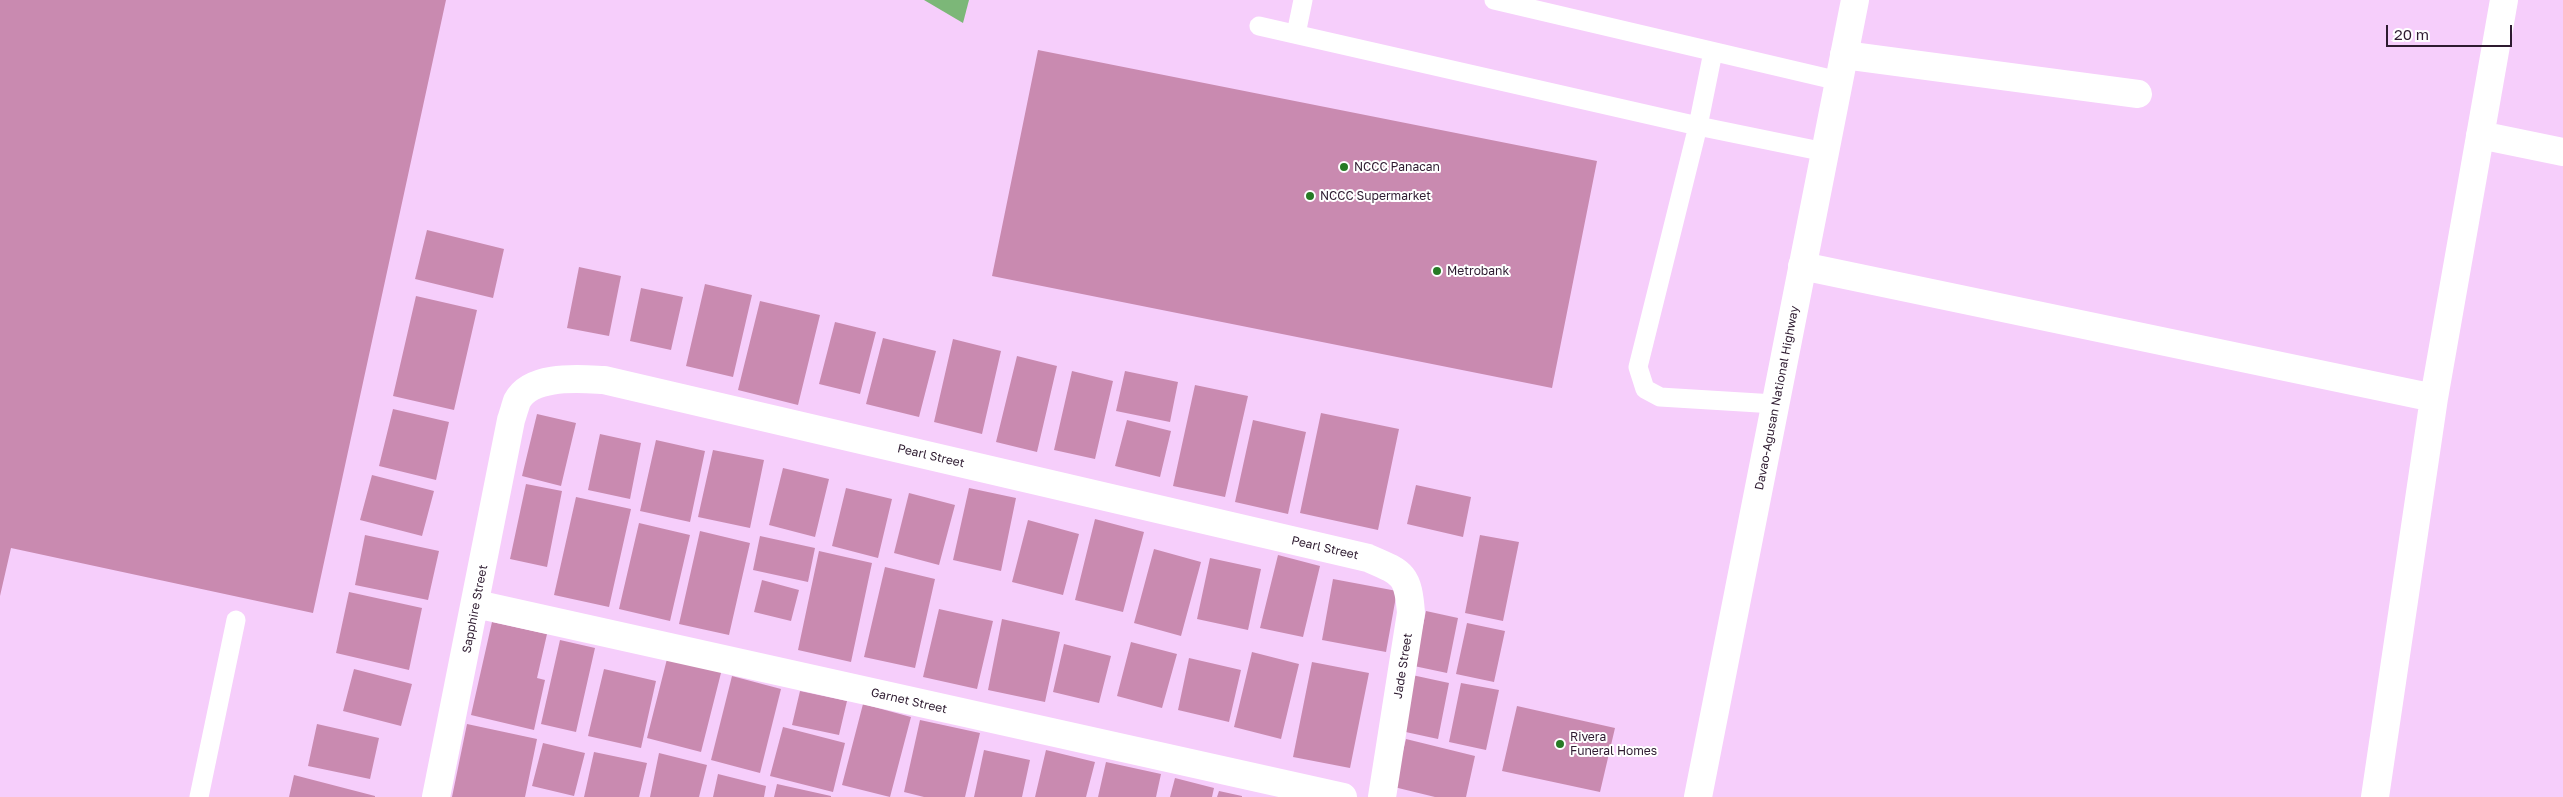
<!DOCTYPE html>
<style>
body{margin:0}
#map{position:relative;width:2563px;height:797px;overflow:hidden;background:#f6cefb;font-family:"Golos Text",sans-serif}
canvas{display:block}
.scale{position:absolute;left:2386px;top:25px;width:126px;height:22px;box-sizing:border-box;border:2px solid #2e1b30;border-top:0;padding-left:6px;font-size:15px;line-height:18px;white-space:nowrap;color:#2e1b30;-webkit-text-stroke:4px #fff;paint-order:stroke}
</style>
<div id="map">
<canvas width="2563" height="797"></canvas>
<div class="scale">20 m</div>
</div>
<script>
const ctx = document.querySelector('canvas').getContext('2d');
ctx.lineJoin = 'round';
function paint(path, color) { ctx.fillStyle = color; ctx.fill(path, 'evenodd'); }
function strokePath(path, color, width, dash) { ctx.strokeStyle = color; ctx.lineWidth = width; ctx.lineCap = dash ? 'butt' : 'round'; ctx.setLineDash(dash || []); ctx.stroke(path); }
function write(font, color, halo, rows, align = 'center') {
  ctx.font = font + ' "Golos Text",sans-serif'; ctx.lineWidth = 4; ctx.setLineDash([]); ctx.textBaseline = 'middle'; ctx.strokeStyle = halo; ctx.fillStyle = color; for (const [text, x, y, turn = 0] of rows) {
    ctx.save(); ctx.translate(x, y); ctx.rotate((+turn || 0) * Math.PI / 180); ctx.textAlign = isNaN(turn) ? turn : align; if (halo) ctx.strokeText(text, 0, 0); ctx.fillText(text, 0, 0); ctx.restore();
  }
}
const forest = new Path2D(`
 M924,0H969L963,23Z`);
const building = new Path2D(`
 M0,0H446L313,613L11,548L0,596Z
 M1038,50L1597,161L1552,388L992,276Z
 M427,230L504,249L493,298L415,279Z
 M579,267L621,276L609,336L567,328Z
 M705,284L752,295L733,377L686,366Z
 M641,288L683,297L671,350L630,341Z
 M416,296L477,310L454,410L393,396Z
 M760,301L820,315L798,405L738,390Z
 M835,322L876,332L860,394L819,384Z
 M883,338L936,351L919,417L866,404Z
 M953,339L1001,351L982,434L934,422Z
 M1017,356L1057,366L1037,452L996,442Z
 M1072,371L1113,381L1095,459L1054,450Z
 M1125,371L1178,382L1170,422L1116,411Z
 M1195,385L1248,396L1225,497L1173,486Z
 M393,409L449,422L436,480L379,466Z
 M1321,413L1399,429L1378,530L1300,513Z
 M537,414L576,423L561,486L522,476Z
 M1127,420L1171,431L1160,477L1115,466Z
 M1253,420L1306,432L1288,514L1235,502Z
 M600,434L641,443L630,499L588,490Z
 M656,440L705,451L690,522L640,511Z
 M713,450L764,460L750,528L698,517Z
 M783,468L829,479L815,537L769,525Z
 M372,475L434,491L422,536L360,520Z
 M526,484L562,491L547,567L510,559Z
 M1416,485L1471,497L1463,537L1407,524Z
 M846,488L892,499L878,558L832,546Z
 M969,488L1016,498L1001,571L953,560Z
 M909,493L955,505L939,565L894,553Z
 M576,497L631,509L609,607L554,595Z
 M1095,519L1144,532L1123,612L1075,600Z
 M1028,520L1079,534L1063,595L1012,582Z
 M639,523L690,535L670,621L619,609Z
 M700,531L750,543L729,635L679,624Z
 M365,535L439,551L428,600L355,585Z
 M1480,535L1519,542L1503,621L1465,613Z
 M760,536L815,548L808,582L753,570Z
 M1154,549L1201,562L1181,636L1134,623Z
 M819,551L872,563L851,662L798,650Z
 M1278,555L1320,566L1303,637L1260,628Z
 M1210,558L1261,569L1248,630L1197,619Z
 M885,567L935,579L915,668L864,657Z
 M1333,579L1397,591L1386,652L1322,640Z
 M762,580L799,590L791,621L754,612Z
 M349,592L422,608L409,670L336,653Z
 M939,609L993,621L977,689L923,677Z
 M1426,611L1458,618L1447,673L1414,666Z
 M1002,619L1060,632L1045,702L988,690Z
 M492,622L547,634L537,678L545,680L534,730L471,715Z
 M1467,623L1505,631L1494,682L1456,674Z
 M560,640L595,648L576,732L541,724Z
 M1131,642L1177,654L1162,708L1117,696Z
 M1064,644L1111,656L1099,703L1053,692Z
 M1252,652L1299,664L1281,739L1234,727Z
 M668,655L722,669L701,752L647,738Z
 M1189,658L1241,670L1229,722L1178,710Z
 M1312,662L1369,673L1350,768L1293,757Z
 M354,669L412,684L401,726L343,711Z
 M604,669L656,681L641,748L588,736Z
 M1412,675L1449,683L1438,739L1401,731Z
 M732,676L781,689L760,773L711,760Z
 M1461,683L1499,690L1486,750L1449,742Z
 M800,691L847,701L839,735L792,725Z
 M863,704L911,717L890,797L842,785Z
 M1517,706L1615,728L1600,792L1502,771Z
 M920,720L980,733L965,797H924L904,792Z
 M317,724L379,738L370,779L308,766Z
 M467,724L537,739L525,797H452Z
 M783,727L845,743L833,792L770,776Z
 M1406,739L1475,756L1466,797H1435L1394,787Z
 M543,743L585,753L574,796L532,786Z
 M984,750L1030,760L1022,797H974Z
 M1046,750L1095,762L1086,797H1035Z
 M594,752L647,763L639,797H584Z
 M659,753L707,765L699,797H650Z
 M1106,762L1161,774L1156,797H1098Z
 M718,774L766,786L764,797H713Z
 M294,775L375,796V797H289Z
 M1175,778L1214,788L1212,797H1170Z
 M777,784L831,796V797H774Z
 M1219,791L1242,796V797H1217Z`);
const service = new Path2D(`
 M1494,0L1839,81
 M1259,26L1698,126L1825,152
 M1296,34L1303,0
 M1713,52L1698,126L1638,367L1645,389L1660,397L1775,404
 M199,797L236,620`);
const minor = new Path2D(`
 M1844,55L2138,94
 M2480,135L2563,152
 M1802,266L2434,398L2375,797
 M2434,398L2504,0
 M476,604L1343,797
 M436,797L511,420C513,414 515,407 517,401C531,374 580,379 604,380L1368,558C1403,573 1408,574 1411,613L1382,797`);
const primary = new Path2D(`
 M1698,797L1855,0`);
const markers = [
 [1344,167,5,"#267a25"],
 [1310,196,5,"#267a25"],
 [1437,271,5,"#267a25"],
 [1560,744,5,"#267a25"]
];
const poiNames = [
 ["NCCC Panacan",1354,167],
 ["NCCC Supermarket",1320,196],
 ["Metrobank",1447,271],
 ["Rivera",1570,737],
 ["Funeral Homes",1570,751]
];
const streetNames = [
 ["Davao-Agusan National Highway",1777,398,-79],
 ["Pearl Street",931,456,13],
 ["Pearl Street",1325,548,13],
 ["Sapphire Street",475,609,-79],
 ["Jade Street",1403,666,-81],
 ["Garnet Street",909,701,13]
];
paint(forest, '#7cb778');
paint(building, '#c98ab0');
strokePath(service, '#fff', 19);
strokePath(minor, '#fff', 28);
strokePath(primary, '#fff', 28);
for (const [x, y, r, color] of markers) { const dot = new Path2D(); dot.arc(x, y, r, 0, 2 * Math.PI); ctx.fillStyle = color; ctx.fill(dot); strokePath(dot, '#fff', 2); }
write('12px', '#2e1b30', '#fff', poiNames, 'left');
write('12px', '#2e1b30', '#fff', streetNames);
</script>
